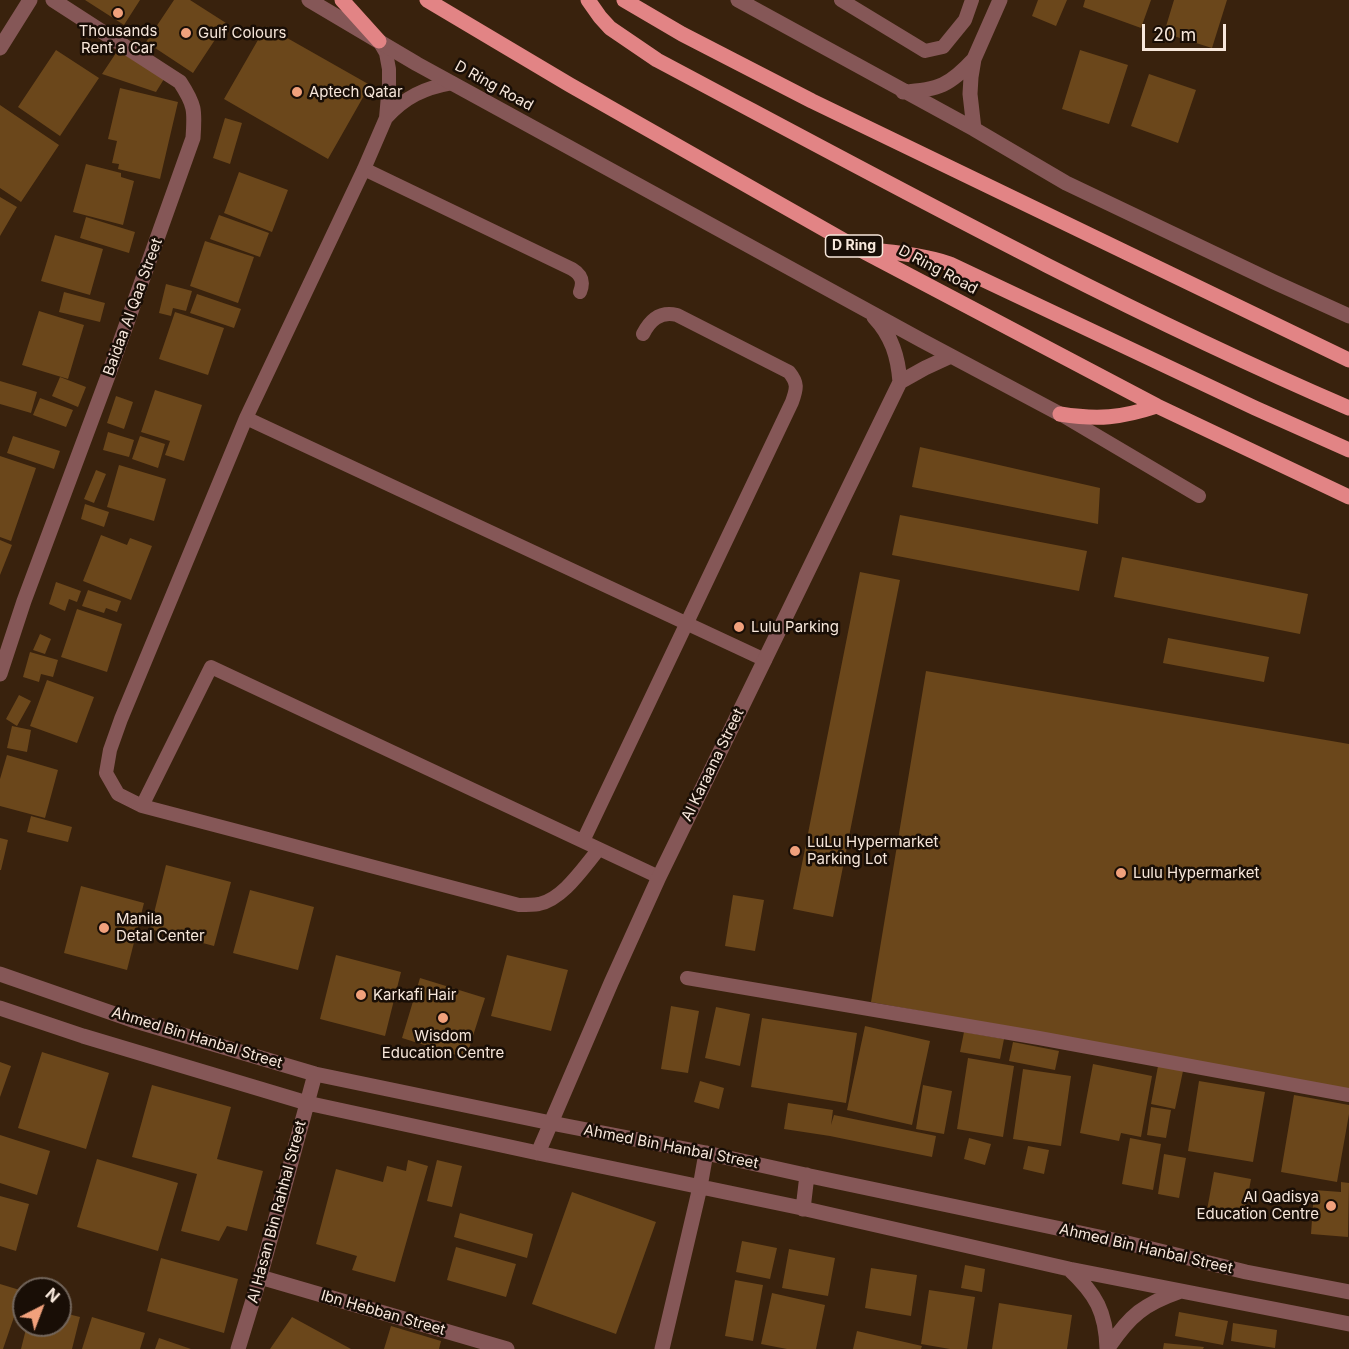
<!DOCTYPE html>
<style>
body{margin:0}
#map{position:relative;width:1349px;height:1349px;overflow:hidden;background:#39220d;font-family:Inter,sans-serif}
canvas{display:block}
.north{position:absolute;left:12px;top:1277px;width:60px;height:60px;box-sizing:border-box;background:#190e06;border:2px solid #72655b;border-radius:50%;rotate:42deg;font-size:16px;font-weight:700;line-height:24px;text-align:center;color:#f7e7db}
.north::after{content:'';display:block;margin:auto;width:21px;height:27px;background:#f1a17c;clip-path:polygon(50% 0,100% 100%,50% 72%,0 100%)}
.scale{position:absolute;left:1142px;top:24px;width:84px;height:27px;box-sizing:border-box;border:3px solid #f7e7db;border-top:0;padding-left:8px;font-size:18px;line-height:21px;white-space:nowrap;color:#f7e7db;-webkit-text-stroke:4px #190e06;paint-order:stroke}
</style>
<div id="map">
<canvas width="1349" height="1349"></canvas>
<div class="north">N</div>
<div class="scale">20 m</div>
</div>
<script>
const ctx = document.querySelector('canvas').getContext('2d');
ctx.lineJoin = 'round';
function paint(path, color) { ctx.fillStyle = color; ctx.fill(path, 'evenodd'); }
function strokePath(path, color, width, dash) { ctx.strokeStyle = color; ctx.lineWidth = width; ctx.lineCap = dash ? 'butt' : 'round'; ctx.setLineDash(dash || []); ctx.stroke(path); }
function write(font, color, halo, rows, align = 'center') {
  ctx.font = font + ' Inter,sans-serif'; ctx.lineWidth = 5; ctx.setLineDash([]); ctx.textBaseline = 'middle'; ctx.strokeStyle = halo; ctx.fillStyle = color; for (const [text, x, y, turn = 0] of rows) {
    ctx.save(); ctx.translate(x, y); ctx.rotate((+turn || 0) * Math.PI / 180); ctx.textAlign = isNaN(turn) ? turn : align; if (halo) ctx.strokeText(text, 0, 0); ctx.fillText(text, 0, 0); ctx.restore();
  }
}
const building = new Path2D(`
 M85,0H140L124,25Z
 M174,0H190L226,23L193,73L146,42Z
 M1038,0H1067L1056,26L1032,16Z
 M1085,0H1151L1141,28L1083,7Z
 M1174,0H1227L1212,48L1164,33Z
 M266,26L370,85L328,159L224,99Z
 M56,50L99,78L60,136L18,107Z
 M118,50L164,79L156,92L102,74Z
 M1080,50L1128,65L1109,124L1062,109Z
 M1149,74L1196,90L1178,143L1131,126Z
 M120,88L178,102L160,179L118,169L119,164L112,163L117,141L108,139Z
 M0,105L59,145L21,202L0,188Z
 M225,118L242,123L230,164L213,158Z
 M86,164L121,173V177L134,181L123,225L73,212Z
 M239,172L288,190L272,232L224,213Z
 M0,197L17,207L0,236Z
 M219,215L269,233L260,257L210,239Z
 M86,217L135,232L129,253L80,238Z
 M55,235L103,249L90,295L41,281Z
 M205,241L254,257L238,303L190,286Z
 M166,284L192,291L186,311L173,308L171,316L159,313Z
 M64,292L105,303L100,322L59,312Z
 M197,294L241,309L234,328L190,313Z
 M39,311L84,325L68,379L22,365Z
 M175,312L224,328L208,375L159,359Z
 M60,377L86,387L78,407L52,396Z
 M0,381L37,392L31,413L0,404Z
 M155,390L202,405L184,461L165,455L170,441L141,432Z
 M116,396L133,402L124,429L107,423Z
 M40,398L73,410L66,427L33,415Z
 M108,432L134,440L129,457L103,450Z
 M13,436L60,451L54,469L7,453Z
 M140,436L165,444L158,468L132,459Z
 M920,447L1100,488L1098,524L912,487Z
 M0,456L36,468L11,541L0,537Z
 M119,465L166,479L154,521L107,507Z
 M96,470L106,474L94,503L84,499Z
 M85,504L109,512L104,527L81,519Z
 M900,515L1087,551L1079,591L892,555Z
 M101,535L127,545L130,538L152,546L131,600L83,581Z
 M0,540L12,545L0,575Z
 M1122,557L1308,594L1300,634L1114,597Z
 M860,572L900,580L833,917L793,909Z
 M56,582L81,591L77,602L69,599L65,611L49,604Z
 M88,590L121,601L117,612L106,608L104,613L82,606Z
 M77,609L122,624L107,672L61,657Z
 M40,634L51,639L45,654L33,650Z
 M1168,638L1269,657L1264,682L1163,663Z
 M30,652L58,660L53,677L41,674L39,682L23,677Z
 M926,671L1349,744V1090L871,1002Z
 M47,680L94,697L77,743L30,726Z
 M19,695L31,701L17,726L6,719Z
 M12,726L31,730L27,752L7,748Z
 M7,755L58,770L45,818L0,806V779Z
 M31,816L72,827L68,842L27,832Z
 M0,838L8,840L1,870H0Z
 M166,865L231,882L214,946L150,929Z
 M81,886L144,903L127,970L64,953Z
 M250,890L314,907L298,970L233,953Z
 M733,895L764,900L755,951L725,946Z
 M336,955L401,972L385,1036L320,1019Z
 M507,955L568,970L551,1031L491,1016Z
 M420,978L485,998L466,1058L402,1038Z
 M671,1006L699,1011L688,1073L661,1069Z
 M716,1007L750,1014L740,1066L705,1058Z
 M762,1018L857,1033L846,1103L751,1087Z
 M865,1026L930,1041L912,1125L847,1110Z
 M964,1032L1004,1039L1000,1059L960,1052Z
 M1013,1042L1059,1051L1055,1070L1009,1061Z
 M42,1052L109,1073L86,1149L18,1128Z
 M968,1058L1014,1066L1003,1137L957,1129Z
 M0,1062L11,1066L0,1097Z
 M1093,1064L1152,1076L1141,1137L1121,1133L1119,1141L1080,1133Z
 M1158,1066L1183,1071L1175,1109L1151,1104Z
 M1023,1069L1071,1076L1061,1146L1013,1139Z
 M700,1081L724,1088L719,1109L694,1102Z
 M1199,1081L1265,1092L1253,1162L1188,1151Z
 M152,1085L231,1107L217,1159L263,1171L247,1231L227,1226L219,1241L181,1231L197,1174L132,1157Z
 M923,1085L952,1091L944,1134L916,1129Z
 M1294,1095L1349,1105V1114L1337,1182L1281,1172Z
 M788,1103L833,1110L831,1125L834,1115L936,1136L932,1157L830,1136L784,1129Z
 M1151,1107L1171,1110L1166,1138L1147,1135Z
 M0,1135L50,1151L37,1195L0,1183Z
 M969,1138L991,1144L985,1165L964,1159Z
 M1130,1138L1161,1144L1153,1190L1122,1184Z
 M1028,1146L1049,1150L1044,1174L1023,1169Z
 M1164,1154L1186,1158L1179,1198L1158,1194Z
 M97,1159L178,1183L158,1251L77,1227Z
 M408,1160L428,1166L395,1282L352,1270L357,1256L316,1244L336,1169L383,1182L387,1166L406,1171Z
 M437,1160L462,1166L452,1207L427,1201Z
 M1214,1172L1251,1179L1244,1217L1207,1210Z
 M1341,1182L1349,1183L1348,1237L1311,1234L1314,1190L1341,1192Z
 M572,1192L656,1222L616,1334L532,1304Z
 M0,1196L29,1204L16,1251L0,1246Z
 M460,1213L533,1234L527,1258L454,1237Z
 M742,1241L777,1248L770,1279L736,1272Z
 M456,1247L516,1264L506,1297L447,1280Z
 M789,1249L835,1258L828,1296L782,1288Z
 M161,1258L238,1279L224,1333L147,1311Z
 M965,1265L985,1269L982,1292L961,1288Z
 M871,1268L917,1275L911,1316L865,1308Z
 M735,1280L763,1285L753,1341L725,1336Z
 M0,1284L23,1291L3,1349H0Z
 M929,1290L975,1297L967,1349H950L921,1344Z
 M772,1293L825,1305L816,1349H787L761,1344Z
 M999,1303L1072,1315L1067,1349H992Z
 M60,1312L80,1317L72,1349H21L27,1325H60Z
 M1179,1312L1228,1321L1223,1345L1175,1336Z
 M92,1317L145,1333L140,1349H82Z
 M292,1317L351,1349H270Z
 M1233,1323L1277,1330L1275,1348L1231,1341Z
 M391,1326L441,1341L439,1349H384Z
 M857,1331L922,1346L921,1349H853Z
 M159,1338L191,1349H155Z
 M1164,1343L1204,1347L1203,1349H1163Z`);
const lane = new Path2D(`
 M841,0L925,51L943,47L965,20L972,0
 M386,118C405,97 424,88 452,83
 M364,169L572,269C582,275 584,282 580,292
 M1062,415L1199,496
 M246,418L765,660
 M142,806L118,794L106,773L110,750L121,719L246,418L364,169L386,118L389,84V69L386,53L379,41
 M583,841L792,402C797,388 798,383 789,372L677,315C660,311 650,320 643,334
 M599,849C583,868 563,899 539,904C533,905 526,905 519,905L142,806L211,667L659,877
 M687,978L1039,1038L1349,1095`);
const street = new Path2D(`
 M309,0L417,64L921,340L1060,414
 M738,0L974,129L1066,183L1274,282L1349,316
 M0,48L30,0
 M903,92C939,90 950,85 974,59
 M974,129L970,94L971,77L974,59L1000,0
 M874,317C892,336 898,357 900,382
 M0,674L24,601L108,376L193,138C195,110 195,105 180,82L53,0
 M0,974L132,1020L315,1074L551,1123L706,1153L810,1176L1123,1242L1246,1272L1349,1292
 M0,1008L83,1036L307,1103L538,1153L797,1207L1069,1269L1349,1324
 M538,1153L611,983L659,877L900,382L925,368L951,356
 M803,1209L807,1175
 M1069,1269C1096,1294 1106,1312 1107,1349
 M260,1277L507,1349
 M1108,1348C1130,1315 1144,1304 1181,1291
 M238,1349L260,1277L315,1074
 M662,1349L700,1187L706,1153`);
const primary = new Path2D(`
 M342,0L379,41
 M427,0L570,85L859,249L1157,406L1349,497
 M588,0L600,17L610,28L657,60C885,181 1112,306 1349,408
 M624,0L682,34L812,101L1349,360
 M868,250C896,252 924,255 950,264L1255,408L1349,450
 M1060,414C1098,420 1121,418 1157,406`);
const markers = [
 [118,13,6,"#f1a17c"],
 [186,33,6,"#f1a17c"],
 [297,92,6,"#f1a17c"],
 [739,627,6,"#f1a17c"],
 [795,851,6,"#f1a17c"],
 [1121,873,6,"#f1a17c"],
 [104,928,6,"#f1a17c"],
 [361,995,6,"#f1a17c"],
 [443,1018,6,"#f1a17c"],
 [1331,1206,6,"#f1a17c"]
];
const shields = [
 [854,246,57]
];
const shieldNames = [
 ["D Ring",854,246]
];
const poiNames = [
 ["Thousands",118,31,"center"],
 ["Rent a Car",118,48,"center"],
 ["Gulf Colours",198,33],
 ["Aptech Qatar",309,92],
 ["Lulu Parking",751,627],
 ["LuLu Hypermarket",807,842],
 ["Parking Lot",807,859],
 ["Lulu Hypermarket",1133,873],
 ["Manila",116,919],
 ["Detal Center",116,936],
 ["Karkafi Hair",373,995],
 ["Wisdom",443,1036,"center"],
 ["Education Centre",443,1053,"center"],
 ["Al Qadisya",1319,1197,"right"],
 ["Education Centre",1319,1214,"right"]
];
const streetNames = [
 ["D Ring Road",494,86,29],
 ["D Ring Road",938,270,28],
 ["Baidaa Al Qaa Street",133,307,-70],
 ["Al Karaana Street",713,765,-64],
 ["Ahmed Bin Hanbal Street",197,1038,17],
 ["Ahmed Bin Hanbal Street",671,1147,11],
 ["Al Hasan Bin Rahhal Street",277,1212,-75],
 ["Ahmed Bin Hanbal Street",1146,1249,13],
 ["Ibn Hebban Street",383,1313,16]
];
paint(building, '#6b471b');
strokePath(lane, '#855757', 14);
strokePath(street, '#855757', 15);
strokePath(primary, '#e28485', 15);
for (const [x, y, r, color] of markers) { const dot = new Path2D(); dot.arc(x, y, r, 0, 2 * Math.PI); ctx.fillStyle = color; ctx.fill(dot); strokePath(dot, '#190e06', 2); }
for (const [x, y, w] of shields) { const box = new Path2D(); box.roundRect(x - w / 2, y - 11, w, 22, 4.5); ctx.fillStyle = '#190e06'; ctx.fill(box); strokePath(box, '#f7e7db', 1.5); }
write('bold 14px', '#f7e7db', null, shieldNames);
write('15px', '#f7e7db', '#190e06', poiNames, 'left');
write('15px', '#f7e7db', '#190e06', streetNames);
</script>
